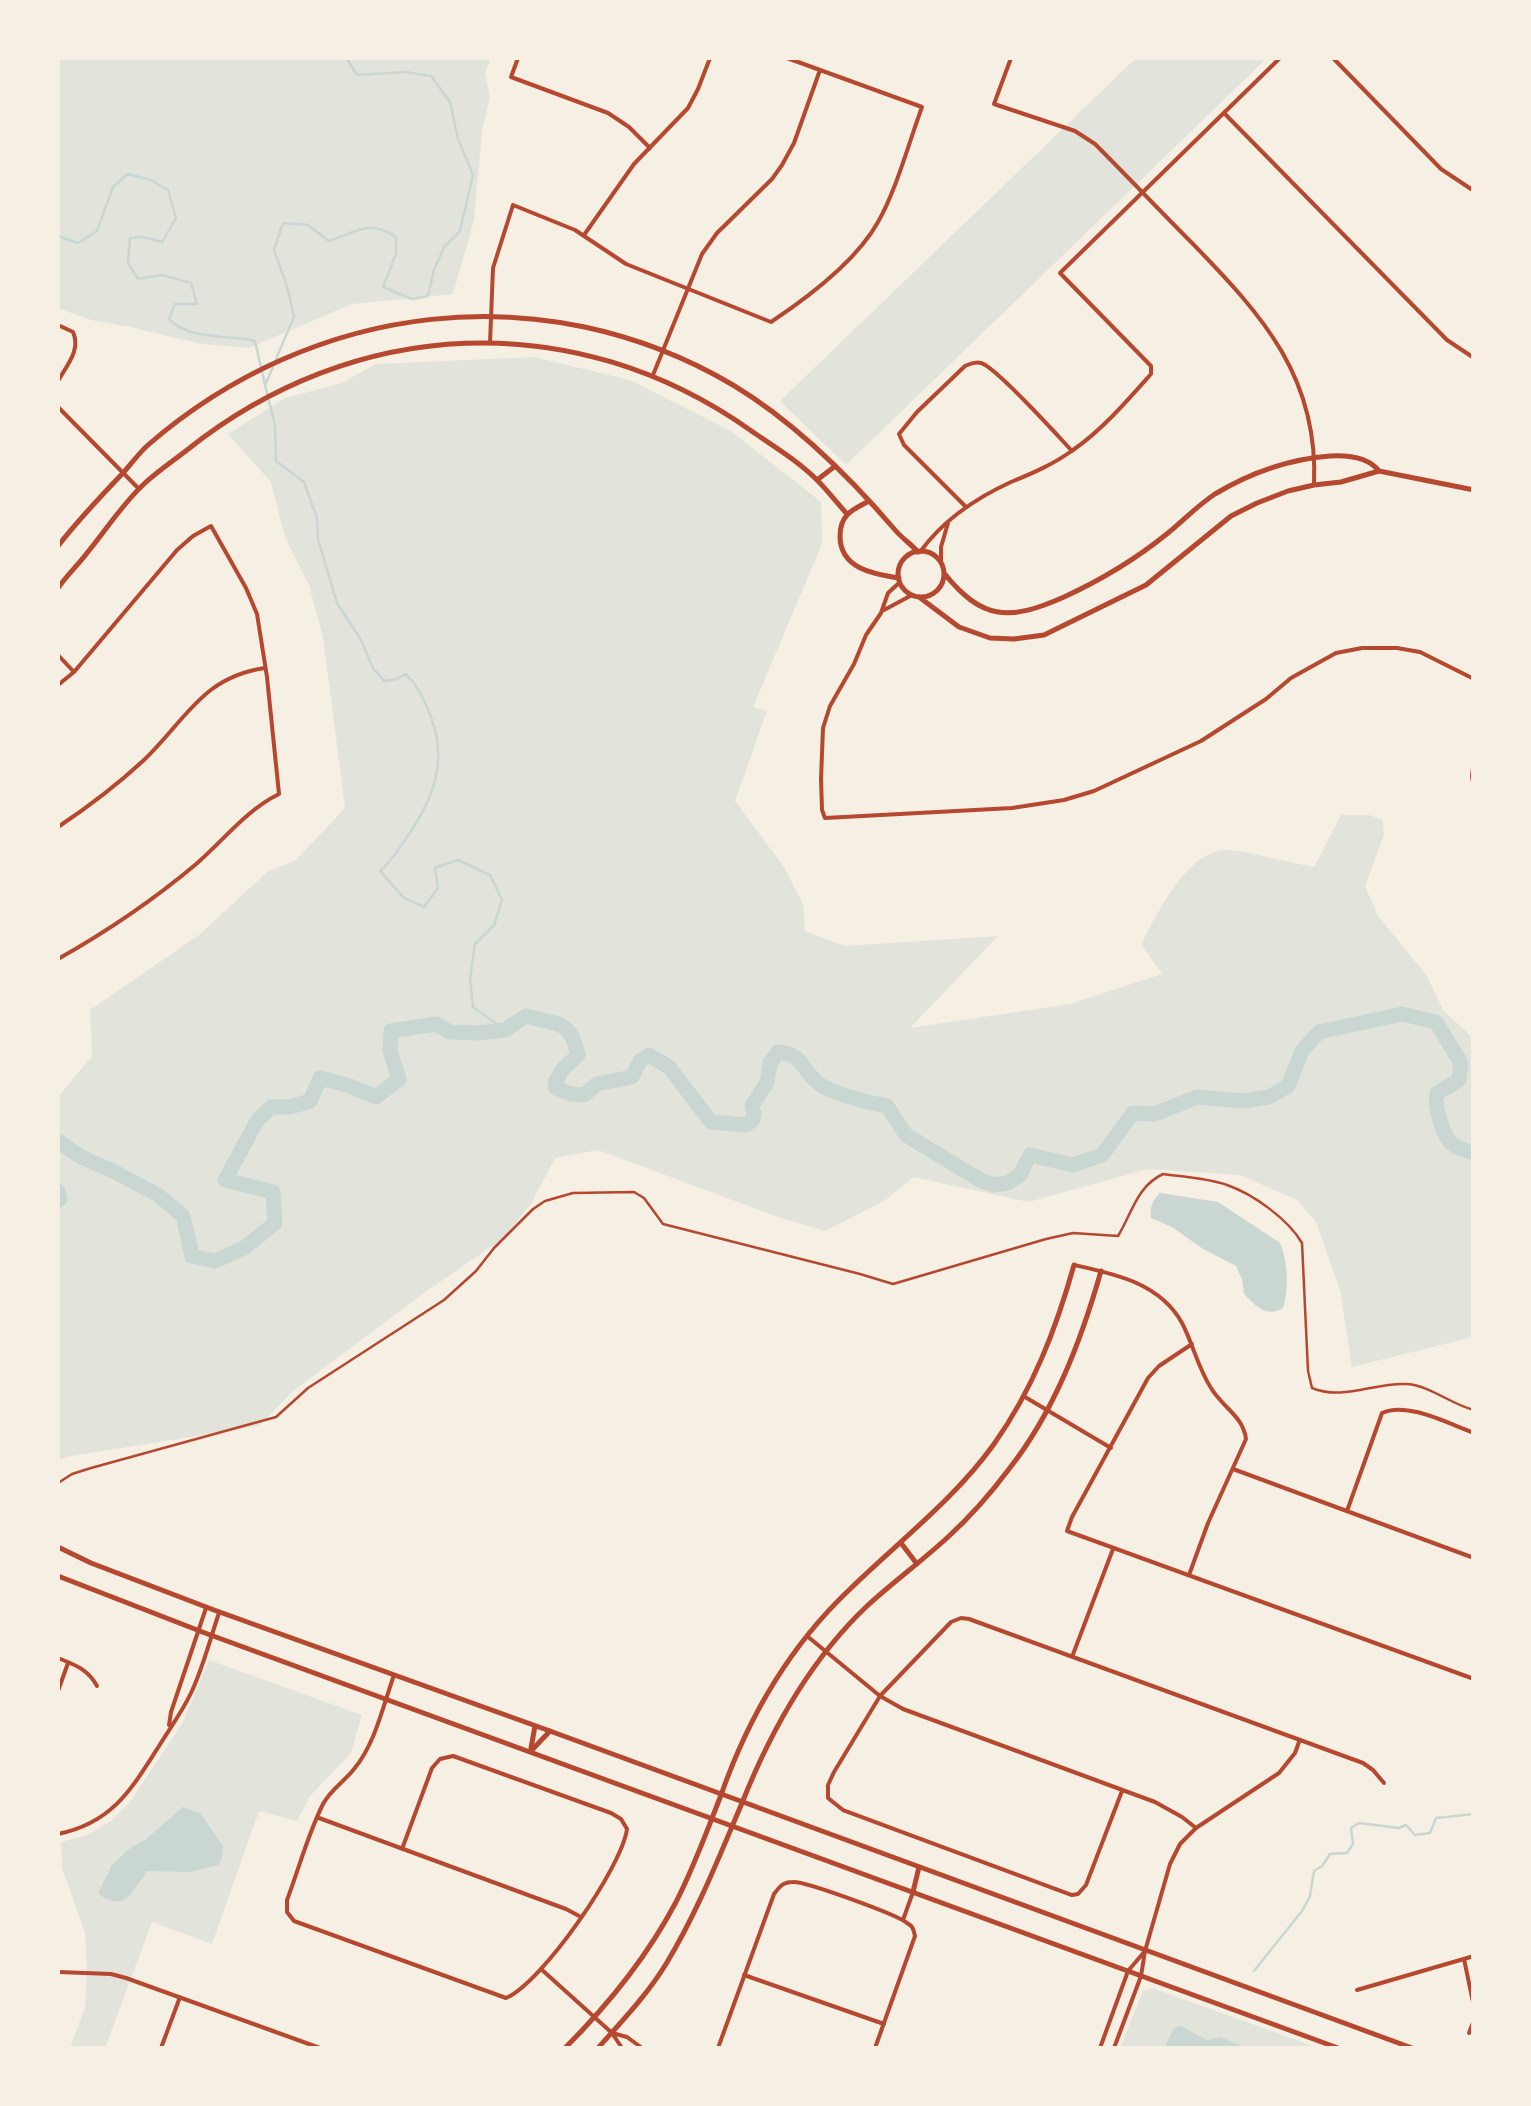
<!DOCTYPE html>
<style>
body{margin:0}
#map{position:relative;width:1531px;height:2106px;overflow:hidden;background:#f6efe4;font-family:"Public Sans",sans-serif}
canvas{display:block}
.frame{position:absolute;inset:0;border:60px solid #f6efe4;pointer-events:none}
</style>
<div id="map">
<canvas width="1531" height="2106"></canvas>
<div class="frame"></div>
</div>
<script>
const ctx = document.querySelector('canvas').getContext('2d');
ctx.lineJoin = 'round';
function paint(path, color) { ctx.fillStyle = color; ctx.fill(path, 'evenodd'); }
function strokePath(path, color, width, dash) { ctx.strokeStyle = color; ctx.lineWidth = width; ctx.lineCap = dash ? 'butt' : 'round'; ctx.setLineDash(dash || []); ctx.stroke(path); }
const green = new Path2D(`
 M58,58H491L485,73L490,97L482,131L474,220L453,294L352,304L249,348L202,344L130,327L91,320L58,308Z
 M1136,58H1267L846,465L780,401Z
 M534,357L630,380L731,431L821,502L822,544L753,707L767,711L735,801L784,867L803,904L805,931L844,946L998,936L910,1028L1070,1004L1162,974L1141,944C1158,913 1183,858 1221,850C1232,847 1297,864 1314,867L1341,815H1369L1383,820L1384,835L1365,886L1378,916L1427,976L1443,1010L1473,1038V1337L1352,1367L1340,1290L1316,1222L1297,1200L1240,1175L1148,1169L1028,1202L914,1177L884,1201L825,1231L778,1217L598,1150L555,1158L532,1202L505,1237L424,1293L293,1391L259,1426L65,1457L58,1461V1097L92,1056L90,1010L199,935L267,872L296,860L345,808L323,637L309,585L285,537L271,482L228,434L285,398L342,383L375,364Z
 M209,1660L362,1715L351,1753L310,1796L297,1821L259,1811L212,1944L152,1922L105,2048H70L85,2007L87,1966L85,1933L62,1868L61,1842L87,1835L111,1821L130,1802L183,1722Z
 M1152,1988L1319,2048H1120L1143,1991Z`);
const water = new Path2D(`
 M1160,1193L1218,1202L1280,1243C1288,1262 1289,1289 1283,1308C1266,1318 1256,1306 1244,1294L1242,1279L1236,1266L1203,1249L1172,1227L1151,1218C1149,1210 1153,1198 1160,1193Z
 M183,1807L200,1813L223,1846L222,1857L219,1865L189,1872L147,1871C133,1890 125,1915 98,1893L112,1865L129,1849L145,1840Z
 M1181,2026L1207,2040L1221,2037L1246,2048H1164L1174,2028Z`);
const stream = new Path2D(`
 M58,236L78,243L97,231L113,187L128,174L151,180L168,190L176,218L162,242L143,237L130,238L128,263L138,279L162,275L191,283L197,304H175L169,319C191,341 226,334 255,341L265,385
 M276,359L294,317L287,286L274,250L283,223L308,225L329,241C356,232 369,219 396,237V254L383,287L412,299L428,296L434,270L444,247L460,231L473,175L458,139L450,102L431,76L405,72L357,75L346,58
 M273,367L265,385L275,425L276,461L304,482L317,518L318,539L337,603L361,640L373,668L384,681L397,679L406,674C418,686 424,699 430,715C449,762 433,800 405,840C397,851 391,862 380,871L404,898L424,907L438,888L435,868L458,860L490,875L502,900L494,925L475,944L470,979L473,1007L505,1030
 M1254,1971L1302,1911L1310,1896L1314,1871L1322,1866L1330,1854L1347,1853L1353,1844L1351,1828L1359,1823L1399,1828L1406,1825L1415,1835L1430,1833L1436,1818L1474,1814`);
const river = new Path2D(`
 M58,1141L81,1157L113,1171L158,1195L183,1216L192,1256L215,1261L244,1248L275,1223L273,1192L225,1180L257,1121L271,1107H290L310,1101L320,1078L347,1085L376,1097L399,1079L390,1051L391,1031L436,1024L450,1032L478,1033L505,1030L526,1016C558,1025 570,1019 578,1055L562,1070L555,1083L556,1088L571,1094L584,1095L597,1084L632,1077L640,1061L649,1055L669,1067L711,1122L745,1125L752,1121L754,1115L752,1106L767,1082L770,1063L778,1052C804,1055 800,1067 816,1081C828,1093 869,1103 887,1106L906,1135L980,1180L994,1185L1007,1183L1020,1175L1030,1155L1073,1165L1102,1155L1133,1113L1155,1114L1197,1097L1243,1101L1269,1097L1288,1086L1302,1051L1319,1032L1402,1014L1436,1022L1461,1063L1459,1080L1437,1093C1434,1105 1442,1132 1450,1142C1456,1148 1466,1151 1474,1153
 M58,1191L60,1199L58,1201`);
const path = new Path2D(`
 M58,1483L72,1474L91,1468L276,1417L308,1388L444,1300L476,1271L494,1248L533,1209L545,1201L573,1193L634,1192L644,1198L663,1224L860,1274L893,1284L1046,1239L1073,1233L1118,1236C1132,1213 1137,1186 1163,1174C1184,1177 1207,1178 1227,1185C1253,1194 1288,1219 1302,1243L1308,1371L1312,1388C1343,1401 1375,1382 1407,1384C1431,1386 1450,1404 1474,1410`);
const minor = new Path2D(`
 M518,58L511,77L608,113L629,127L650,148
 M1011,58L994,104L1075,131L1095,144C1128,177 1160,211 1193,244C1263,316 1319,378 1314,485
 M1333,58L1441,169L1474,191
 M1224,113L1447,340L1474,358
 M584,235L634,164L688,108L698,89L710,58
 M58,325L73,332C81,350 67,365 58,381
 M490,343L493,268L513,205L575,230L626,264L771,322C807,298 857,260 878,222C896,191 909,142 922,107L787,58
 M653,375L702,254L717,233L772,179L782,165L794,143L820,70
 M58,407L139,489
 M966,507L904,445L899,434L917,412L965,366C970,364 975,361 981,363C996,367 1058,436 1072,451
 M920,552C943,520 976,498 1011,482C1033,473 1054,464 1073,450C1102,430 1127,401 1151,374V366L1060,273L1280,58
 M941,563V547L948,523
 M900,582L888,593L881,613L866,635L854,664L830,706L823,728L821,779L822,810L825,818L1012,808L1064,800L1094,791L1201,741L1266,699L1291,678L1336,653L1362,648H1397L1420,652L1474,679
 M884,610L912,595
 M58,655L74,672
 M58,685L74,672L177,550L193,536L211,526L246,588L257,614L267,677L279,794C246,810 222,842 195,865C152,901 106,932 58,959
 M1474,759L1472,776L1474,789
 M58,827C88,807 117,785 144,760C186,720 202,677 265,668
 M1074,1265C1115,1274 1160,1283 1182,1323C1193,1344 1198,1368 1211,1388C1223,1408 1243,1416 1246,1439L1208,1523L1189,1575
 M1192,1344L1159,1366L1148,1378L1072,1517L1067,1531L1474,1679
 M1025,1397L1111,1448
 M1233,1469L1474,1558
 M1347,1511L1382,1413C1407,1401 1449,1424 1474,1433
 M807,1636L880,1696L903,1709L1155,1802L1182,1817L1196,1828
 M1072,1657L1113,1549
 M58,1658C75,1665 88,1669 97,1686
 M394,1675C383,1706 375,1744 354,1769C344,1782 331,1789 323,1804C308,1834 299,1868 287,1900V1912L294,1921L506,1998C542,1983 622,1867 627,1829L621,1819L611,1813L453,1756L440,1759L432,1768L402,1849
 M58,1691L68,1663
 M169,1725L171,1712L206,1608
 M1122,1791L1086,1885L1078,1894L1072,1895L843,1810L828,1798V1785L834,1772L880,1696L951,1622L961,1618L969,1619L1363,1763L1373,1770L1384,1783
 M319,1818L566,1909L581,1917
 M58,1834C112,1823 131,1790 159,1746C170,1728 182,1712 191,1693C203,1668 210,1639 219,1613
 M903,1920L913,1892
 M1464,1959L1474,2007
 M541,1969L612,2033L622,2048
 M58,1972L111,1974L126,1978L320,2048
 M744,1975L884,2024
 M1357,1990L1474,1956
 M612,2033L627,2037L642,2048
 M1469,2033L1474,2020
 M161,2048L180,1997
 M718,2048L774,1894C780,1886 783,1882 793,1882C805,1881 898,1915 907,1923C914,1927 913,1929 915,1936L875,2048
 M1100,2048L1128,1971L1145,1951
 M1114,2048L1141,1976L1145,1951L1170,1864L1180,1844L1196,1828L1279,1773L1295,1753L1299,1742`);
const tertiary = new Path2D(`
 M817,480L834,467
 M869,501C862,505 853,509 848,514C842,520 840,528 840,536C840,568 872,574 899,578
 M58,546C78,520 100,497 123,473C131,464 139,453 148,445C313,302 543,273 733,385C796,423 849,476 896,531C903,539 911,544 918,552
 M898 574a23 23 0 1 1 46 0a23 23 0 1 1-46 0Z
 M944,573C982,621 1010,621 1064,597C1101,580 1136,559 1168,533C1184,520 1198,505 1215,494C1250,473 1290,459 1330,456C1348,455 1368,457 1379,471L1474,490
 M58,588C67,575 78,565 87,553C106,530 123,503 145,483C158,471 173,461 187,450C355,316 574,306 750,430C773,446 797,460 817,480C828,491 837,503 847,514
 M919,597L959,627L990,638L1014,639L1044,635L1146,585L1231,516L1257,503L1288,491L1314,485L1341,482L1379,471
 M901,1543L917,1564
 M721,1795C748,1718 790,1646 849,1590C898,1542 954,1500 994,1444C1033,1389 1056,1329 1074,1265
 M742,1803C771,1730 810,1660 867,1606C893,1582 922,1561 948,1537C970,1517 991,1493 1009,1469C1054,1412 1081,1341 1101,1271`);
const secondary = new Path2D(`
 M58,1547L91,1563L214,1610L550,1731L1412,2048
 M58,1576L205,1633L1338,2048
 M531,1748L535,1726
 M531,1751L550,1731
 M913,1892L919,1867
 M565,2048C609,2004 647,1957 676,1902C694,1867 707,1831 721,1795
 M598,2048C622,2021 647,1995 666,1964C697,1913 719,1857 742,1803`);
paint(green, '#e2e4dc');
paint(water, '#c9d6d2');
strokePath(stream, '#c9d6d2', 2.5);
strokePath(river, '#c9d6d2', 15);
strokePath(path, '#b5482f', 2.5);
strokePath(minor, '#b5482f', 4);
strokePath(tertiary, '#b5482f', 5);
strokePath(secondary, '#b5482f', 5);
</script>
